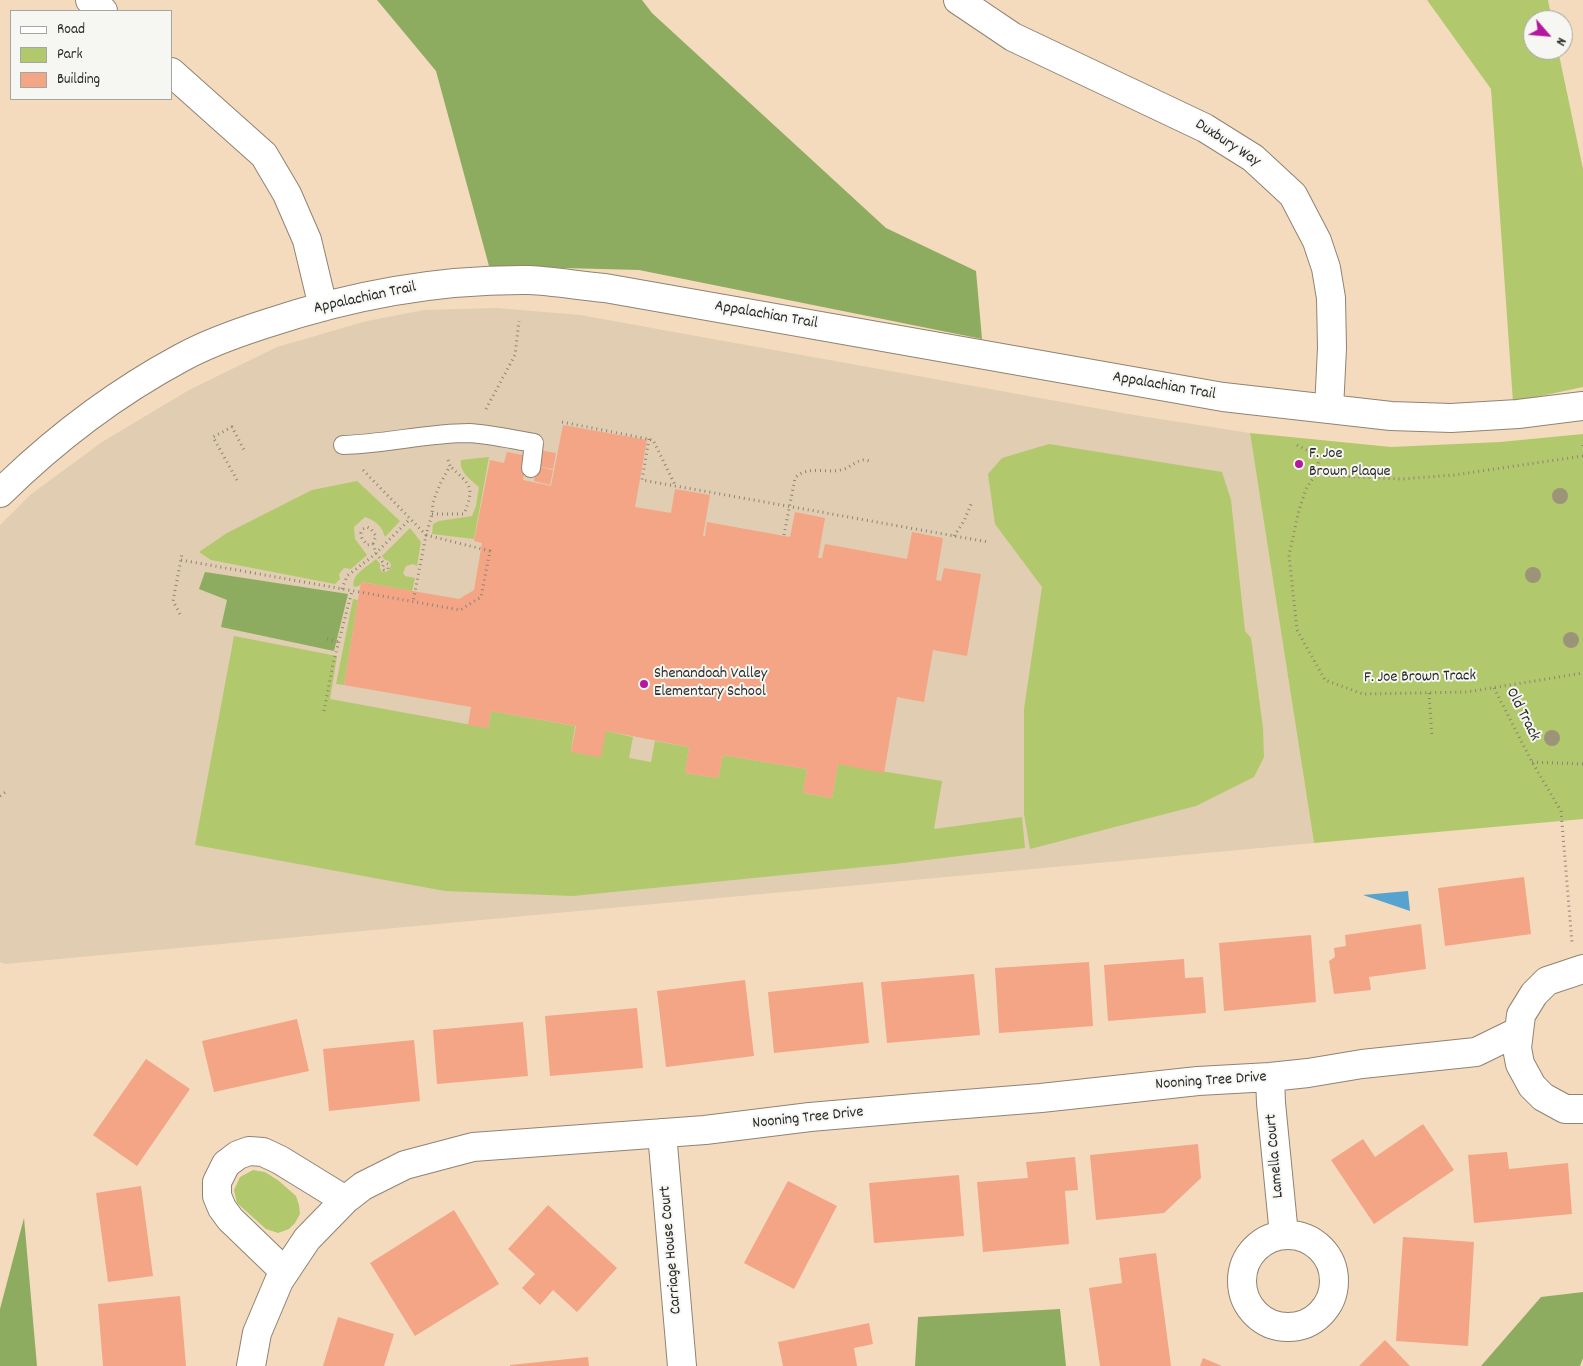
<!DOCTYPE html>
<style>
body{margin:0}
#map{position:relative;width:1583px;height:1366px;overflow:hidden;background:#f4dbbe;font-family:Dekko,sans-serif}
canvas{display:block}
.legend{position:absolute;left:10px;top:10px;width:162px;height:90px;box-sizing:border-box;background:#f6f6f2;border:1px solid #a5a5a2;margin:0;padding:6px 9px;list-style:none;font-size:15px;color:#2b2b2b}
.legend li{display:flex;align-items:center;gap:10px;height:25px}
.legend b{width:25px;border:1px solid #a5a5a2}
.north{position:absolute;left:1523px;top:10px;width:50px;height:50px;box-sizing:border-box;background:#f6f6f2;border:1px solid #a5a5a2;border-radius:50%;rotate:117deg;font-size:14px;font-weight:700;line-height:20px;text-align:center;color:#2b2b2b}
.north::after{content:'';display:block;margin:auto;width:18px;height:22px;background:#b5179e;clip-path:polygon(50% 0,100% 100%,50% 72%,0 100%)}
</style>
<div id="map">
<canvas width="1583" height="1366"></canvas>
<ul class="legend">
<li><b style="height:6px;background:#fff"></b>Road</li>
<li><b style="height:14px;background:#b2c86c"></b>Park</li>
<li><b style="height:14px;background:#f3a586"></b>Building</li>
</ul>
<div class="north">N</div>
</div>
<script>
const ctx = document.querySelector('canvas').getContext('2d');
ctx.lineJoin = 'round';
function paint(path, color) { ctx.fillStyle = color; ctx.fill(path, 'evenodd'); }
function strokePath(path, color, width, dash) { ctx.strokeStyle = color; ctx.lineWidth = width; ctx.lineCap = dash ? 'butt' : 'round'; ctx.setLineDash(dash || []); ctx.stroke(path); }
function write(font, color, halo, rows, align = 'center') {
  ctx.font = font + ' Dekko,sans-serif'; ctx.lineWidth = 4; ctx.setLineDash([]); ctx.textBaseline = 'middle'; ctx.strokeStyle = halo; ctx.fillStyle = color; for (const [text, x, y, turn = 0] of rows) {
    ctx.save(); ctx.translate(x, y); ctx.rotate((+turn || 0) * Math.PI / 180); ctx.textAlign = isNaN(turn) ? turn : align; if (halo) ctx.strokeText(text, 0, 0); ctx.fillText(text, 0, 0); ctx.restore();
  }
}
const built = new Path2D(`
 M497,308L580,315L1134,415L1250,433L1314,843L5,964L0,962V525L30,495L102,442L189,390L277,347L367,321L424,310Z`);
const green = new Path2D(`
 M1427,0H1548L1552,20H1533V50H1558L1583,169V387L1513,402L1491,89Z
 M1250,433L1391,447L1500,442L1583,434V819L1314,843Z
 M1049,444L1222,472L1231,500L1245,631L1251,638L1263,728L1264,757L1254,777L1196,806L1030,849L1024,814V709L1042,587L995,524L988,474L1002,458Z
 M489,457L474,539L432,534L433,524L439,521L472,516L476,506L479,487C471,480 459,472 461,460Z
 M357,481L400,521L385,537C382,526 376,521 365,517L354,527L355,539L367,555L351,569L344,568L339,574L340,579L335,584L211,560L199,552L227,533L312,490Z
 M410,528L421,542L417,566L413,564L406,566L403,573L405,576L415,578L412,591L362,582L359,586L354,587C350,575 368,566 376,559L380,564V568L382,572H386L390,569L391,565L389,561L385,560L382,556Z
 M353,599L358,600L344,685L336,684Z
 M234,636L337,656L330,699L488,728L491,711L575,726L571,751L606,731L633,737L629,758L651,762L655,741L689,747L685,773L718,778L723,755L807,769L803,793L832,798L838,764L942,781L934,829L1022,817L1025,848L894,864L573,896L445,891L195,845Z
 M253,1170L265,1172L279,1181L296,1196L299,1205L300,1214L295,1223L289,1229L278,1233L266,1229L237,1203L234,1190L240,1177Z`);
const forest = new Path2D(`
 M377,0H642L652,13L886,228L976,271L982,339L639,270L489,266L436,71Z
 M205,572L348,594L334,651L221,627L227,600L199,589Z
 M24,1218L37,1366H0V1309Z
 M1583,1292V1358L1580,1366H1481L1541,1297Z
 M1060,1309L1066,1366H915L918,1317Z`);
const water = new Path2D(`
 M1408,891L1410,911L1363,895Z`);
const building = new Path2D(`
 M563,425L647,440L635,507L671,513L675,489L710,495L703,536H705L707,522L790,537L795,512L825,518L818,558H822L825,544L907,559L912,532L943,538L936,580L941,581L944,568L981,574L967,656L933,650L924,702L897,697L884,773L838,764L832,798L803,793L807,769L723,755L718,778L685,773L689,747L606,731L601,757H599L571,752L576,726L491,711L488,728L468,725L471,707L344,685L361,582L459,599L474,590L482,543L474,541L490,460L504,463L507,452L523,455L521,466L525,467L523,480L551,486Z
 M539,450L556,453L553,469L537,466Z
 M536,466L553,470L550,485L534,481Z
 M1524,877L1531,934L1445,946L1438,888Z
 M1421,924L1426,969L1369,977L1371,990L1334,994L1329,961L1335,957L1334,948L1346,946L1345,935Z
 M1311,935L1316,1002L1224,1011L1219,943Z
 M1184,959L1185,978L1203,977L1206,1013L1108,1021L1104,965Z
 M1089,962L1093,1026L999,1033L995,968Z
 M974,974L980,1035L887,1043L881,982Z
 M745,980L754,1056L666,1067L657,991Z
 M863,982L869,1043L774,1053L768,992Z
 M637,1008L643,1068L550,1076L545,1016Z
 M297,1019L309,1071L214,1092L202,1041Z
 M523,1022L528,1076L437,1084L433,1030Z
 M414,1040L420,1101L329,1111L323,1049Z
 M146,1059L190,1089L137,1166L93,1135Z
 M1423,1124L1454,1170L1374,1224L1331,1160L1363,1139L1375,1157Z
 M1198,1144L1201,1178L1164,1213L1096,1220L1090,1155Z
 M1507,1152L1509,1169L1568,1163L1572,1214L1474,1223L1468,1155Z
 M1075,1157L1078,1190L1065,1191L1069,1244L983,1252L977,1182L1028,1178L1026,1162Z
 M959,1175L964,1236L874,1243L869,1183Z
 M788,1181L837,1206L794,1289L744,1263Z
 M141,1186L153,1276L108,1282L96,1193Z
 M548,1205L617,1268L577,1312L553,1290L540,1305L522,1288L535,1274L508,1249Z
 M454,1210L499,1284L415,1336L370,1263Z
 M1403,1237L1474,1242L1468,1346L1396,1341Z
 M1156,1253L1171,1366H1100L1089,1288L1122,1283L1119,1258Z
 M180,1296L186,1366H103L98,1304Z
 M338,1317L394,1334L384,1366H323Z
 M869,1323L873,1344L854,1348L857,1366H783L778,1342Z
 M1385,1340L1410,1366H1359Z
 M588,1357L589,1366H510V1365Z
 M1203,1358L1222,1366H1200Z`);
const path = new Path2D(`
 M486,409L515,355L519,321
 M562,422L653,440L676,487
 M649,439L642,480L988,542
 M1297,445L1318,456V463L1315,475
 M1583,445V447
 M1583,456L1454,475L1402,479L1315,475L1306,489L1299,510L1289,555L1297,630L1325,680L1363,694L1467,692L1583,673
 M363,470L426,535L413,602
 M237,480L213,437L232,427L244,450
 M432,514H464C475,486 471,486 450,466
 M784,535L795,478C809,464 827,475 844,469C853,466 859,457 869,461
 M954,536L964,521L972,502
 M373,544L376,536L371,529L367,527L363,529L361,533L362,538L367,545L373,544L376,553L384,564L382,568L384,570L388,569V564L386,563L384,564
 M181,560L460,610L481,597L490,551L426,535L432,514L433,502L440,484L450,466L447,457
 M342,589L347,576L374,555L410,519
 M180,614L173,601L182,554
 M327,639L339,642
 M1494,688L1532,762L1561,811L1572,943
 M1429,693L1432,737
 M324,711L333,664L352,591
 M1532,762L1583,764
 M0,796L7,791`);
const lane = new Path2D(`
 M343,445C385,444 427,433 469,433C489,434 515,440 534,443L531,468`);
const street = new Path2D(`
 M90,0L103,11
 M958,0L1013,37L1205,128L1253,158L1293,195L1317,241L1326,268L1331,298L1332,348L1329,409
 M171,72L264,155L287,194L307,240L323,307
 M0,493C54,440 114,394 181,358C208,343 237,333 265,324C351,295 439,279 529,280C554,281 580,286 605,288L1223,397L1391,416L1451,418L1518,414L1583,406
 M1583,969L1547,981L1534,994L1521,1015L1517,1048L1520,1064L1532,1086L1543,1097L1565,1109H1583
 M1270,1077L1271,1103L1284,1235
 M662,1133L682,1366
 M1242 1281a46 46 0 1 1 92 0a46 46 0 1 1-92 0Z
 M285,1272L230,1219L222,1208L217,1196V1182L226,1164L238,1155L249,1151L263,1152L280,1160L345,1200
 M251,1366L257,1333L279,1281L307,1239L345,1200L363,1186L405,1165L473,1147L705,1130L810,1117L915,1108L1041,1098L1198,1081L1270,1077L1308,1073L1362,1064L1476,1052L1519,1031`);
const trees = [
 [1560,496],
 [1533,575],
 [1571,640],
 [1552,738]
];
const markers = [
 [1299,464,5,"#b5179e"],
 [644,684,5,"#b5179e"]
];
const streetNames = [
 ["Duxbury Way",1227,144,33],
 ["Appalachian Trail",365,299,-12],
 ["Appalachian Trail",766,316,10],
 ["Appalachian Trail",1164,387,10],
 ["F. Joe Brown Track",1420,678,-1],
 ["Old Track",1522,715,63],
 ["Nooning Tree Drive",1211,1082,-4],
 ["Nooning Tree Drive",808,1119,-6],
 ["Lamella Court",1276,1156,-95],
 ["Carriage House Court",672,1250,-95]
];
const poiNames = [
 ["F. Joe",1309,455],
 ["Brown Plaque",1309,473],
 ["Shenandoah Valley",654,675],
 ["Elementary School",654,693]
];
paint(built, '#e1cdb2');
paint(green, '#b2c86c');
paint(forest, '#8dac60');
paint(water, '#56a3cf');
paint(building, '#f3a586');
strokePath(lane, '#908374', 20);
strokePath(street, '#908374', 30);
strokePath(path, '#908374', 3, [1, 4]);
strokePath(lane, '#fff', 18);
strokePath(street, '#fff', 28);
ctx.fillStyle = '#9c9478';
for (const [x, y] of trees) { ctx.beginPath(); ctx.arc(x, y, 8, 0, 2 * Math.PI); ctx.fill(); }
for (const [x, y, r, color] of markers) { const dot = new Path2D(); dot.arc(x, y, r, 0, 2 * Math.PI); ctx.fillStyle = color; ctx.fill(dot); strokePath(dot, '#f6f6f2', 2); }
write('16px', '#2b2b2b', '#f6f6f2', streetNames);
write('16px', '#2b2b2b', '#f6f6f2', poiNames, 'left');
</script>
